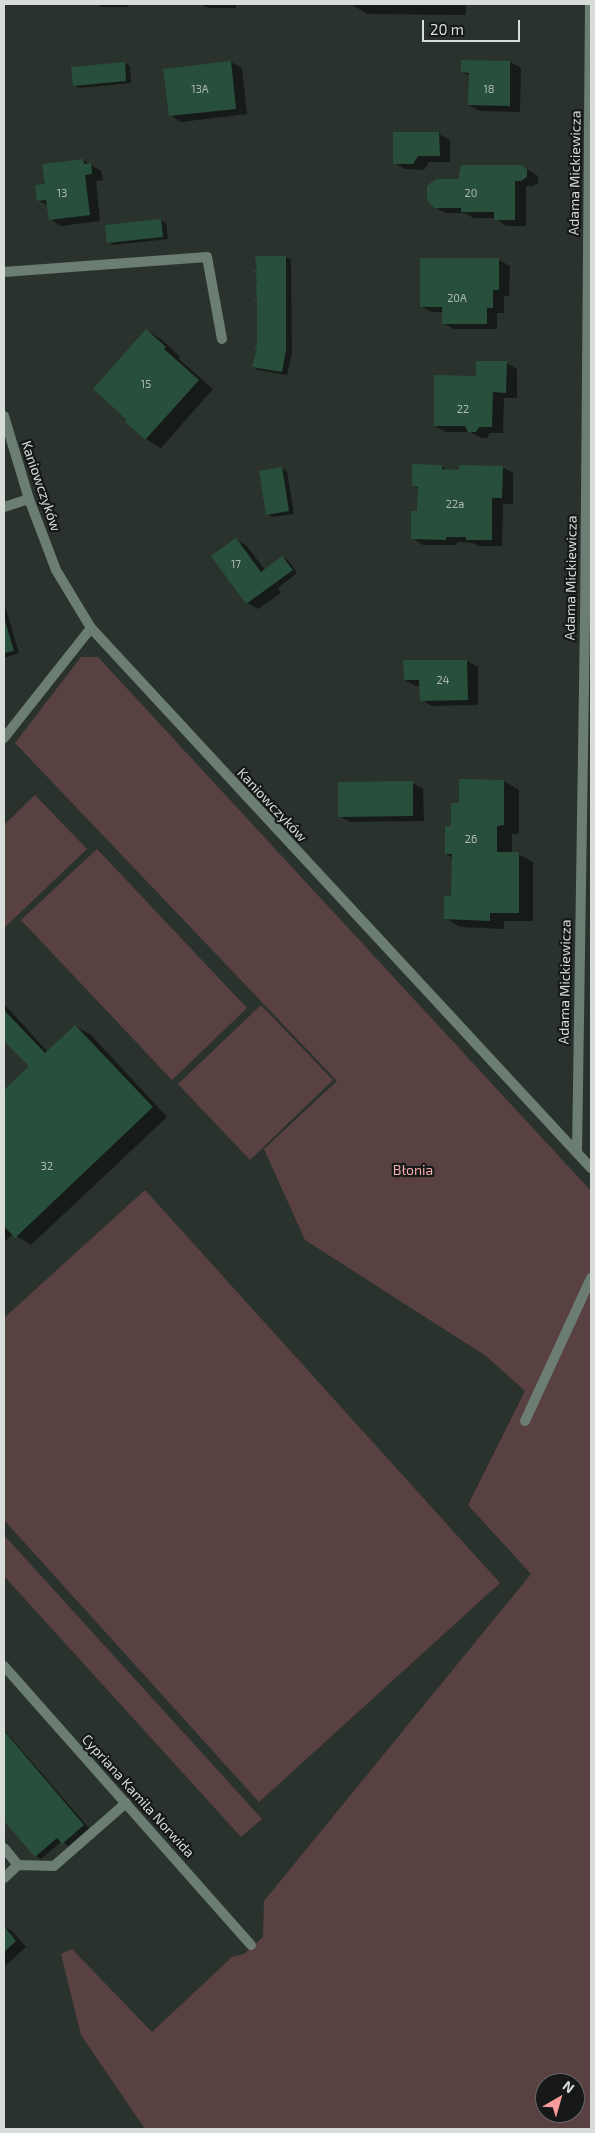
<!DOCTYPE html>
<meta charset="utf-8">
<style>
body{margin:0}
#map{position:relative;width:595px;height:2133px;overflow:hidden;background:#2a322e;font-family:"Exo 2",sans-serif}
canvas{display:block}
.frame{position:absolute;inset:0;border:5px solid #d8ddda;pointer-events:none}
.north{position:absolute;left:535px;top:2073px;width:50px;height:50px;box-sizing:border-box;background:#161917;border:1px solid #646765;border-radius:50%;rotate:38deg;font-size:14px;font-weight:700;line-height:20px;text-align:center;color:#d8ddda}
.north::after{content:'';display:block;margin:auto;width:18px;height:22px;background:#f59b9c;clip-path:polygon(50% 0,100% 100%,50% 72%,0 100%)}
.scale{position:absolute;left:422px;top:20px;width:98px;height:22px;box-sizing:border-box;border:2px solid #d8ddda;border-top:0;padding-left:6px;font-size:15px;line-height:18px;white-space:nowrap;color:#d8ddda;-webkit-text-stroke:4px #161917;paint-order:stroke}
</style>
<div id="map">
<canvas width="595" height="2133"></canvas>
<div class="frame"></div>
<div class="north">N</div>
<div class="scale">20 m</div>
</div>
<script>
const ctx = document.querySelector('canvas').getContext('2d');
ctx.lineJoin = 'round';
function paint(path, color) { ctx.fillStyle = color; ctx.fill(path, 'evenodd'); }
function strokePath(path, color, width, dash) { ctx.strokeStyle = color; ctx.lineWidth = width; ctx.lineCap = dash ? 'butt' : 'round'; ctx.setLineDash(dash || []); ctx.stroke(path); }
function write(font, color, halo, rows, align = 'center') {
  ctx.font = font + ' "Exo 2",sans-serif'; ctx.lineWidth = 4.5; ctx.setLineDash([]); ctx.textBaseline = 'middle'; ctx.strokeStyle = halo; ctx.fillStyle = color; for (const [text, x, y, turn = 0] of rows) {
    ctx.save(); ctx.translate(x, y); ctx.rotate((+turn || 0) * Math.PI / 180); ctx.textAlign = isNaN(turn) ? turn : align; if (halo) ctx.strokeText(text, 0, 0); ctx.fillText(text, 0, 0); ctx.restore();
  }
}
const green = new Path2D(`
 M81,657H98L591,1191V2129H145L81,2035L61,1954L72,1949L152,2032L232,1957L244,1954L263,1937L264,1901L531,1574L468,1505L525,1391L486,1356L305,1240L264,1149L337,1081L15,743ZM545,2083H575V2113H545Z
 M35,795L87,849L4,928V825Z
 M97,849L247,1008L172,1080L21,920Z
 M261,1005L333,1080L250,1160L178,1084Z
 M145,1190L500,1583L259,1802L4,1520V1318Z
 M4,1535L262,1819L241,1837L4,1576Z`);
const shadow = new Path2D(`
 M96,4H129L128,7H101Z
 M200,4H236V8H208Z
 M350,4H466V15L368,14Z
 M462,61L510,62L521,68L520,112L480,111L469,105L470,76L462,72Z
 M231,62L242,68L247,114L181,122L170,115L165,70Z
 M125,63L130,66L131,83L80,88L74,85Z
 M395,133L439,134L450,140V162H429L424,170L405,169L394,163Z
 M83,160L101,171L103,180L96,181L100,221L61,226L50,219L48,206L38,200L46,186Z
 M521,166L538,176V183L533,186H526V226H506L495,218H473L466,213H446L435,207L459,180Z
 M161,220L166,223L168,239L113,245L108,242Z
 M286,257L291,260L292,353L287,375L258,370L253,367Z
 M499,260L510,266L509,296H504V313H497V329H454L443,323V312H432L421,306Z
 M146,330L161,339L180,357L179,359L213,389L161,448L146,439L127,422Z
 M506,363L517,369V398H504L503,433H490L487,438H481L470,432H446L435,426Z
 M441,466L450,471L502,467L513,473V504H503L502,546H478L473,543L457,542V545H423L412,538L419,512V489L413,486Z
 M282,468L287,472L294,514L273,517L267,514Z
 M236,540L247,546L265,570L282,557L288,560L297,573L278,588L281,593L258,609L247,603L213,557Z
 M4,602L19,653L4,658Z
 M467,661L478,667V705L432,706L421,700V686H416L405,680Z
 M460,780L504,781L519,790V834H512V853L518,854L533,862V921H504V929L460,927L445,918L453,897V858L446,854L460,804Z
 M412,783L423,789L424,821L350,822L339,816Z
 M4,1004L48,1052L75,1026L91,1035L167,1117L31,1245L13,1234L4,1242V1092L30,1066L5,1040L4,1042Z
 M4,1730L89,1828L68,1846L62,1841L41,1859L36,1856L4,1819Z
 M4,1926L12,1931L26,1947L4,1967Z`);
const building = new Path2D(`
 M461,60L510,61V106L468,105L469,73L461,72Z
 M231,61L236,109L169,116L163,69Z
 M125,62L126,81L73,86L71,67Z
 M393,132H439L440,156H418L413,164H393Z
 M83,159L84,164L91,163L92,174L85,175L90,215L49,220L46,200L37,201L35,185L45,184L42,164Z
 M461,165H521L527,169V177L521,181H515V220H494V212H461V208H434L427,200V186L436,179H458Z
 M161,219L163,237L107,243L105,225Z
 M255,256H286V350L282,372L252,367L257,348L255,349V346H257V317L255,316L257,315V302L252,301L257,300L256,286H255L257,284L256,272L252,271L257,270Z
 M420,258H499V290H493V308H487V324H442V307H420Z
 M146,329L166,347L164,349L199,380L145,440L125,422L127,420L93,389Z
 M476,361H507L506,393L493,392L492,427H479L476,432H468L465,426H434V375L476,376Z
 M412,464L442,465V469L459,470V465L503,466L502,498H492V540H466V537H446V540L411,539V511H417L418,487L412,486Z
 M282,467L289,511L266,515L259,471Z
 M236,538L261,572L282,556L293,570L246,604L211,556Z
 M4,617L14,651L4,653Z
 M403,660H467L468,700L420,701L419,680H404Z
 M459,779L504,780V825L497,826V852H519V913H490V921L444,919V896H451L452,854H445V826H451V803H459Z
 M413,781V816L338,817V782Z
 M4,1010L45,1053L75,1025L153,1107L15,1238L4,1226V1090L29,1066L4,1041Z
 M4,1731L84,1825L62,1844L57,1838L35,1857L4,1821Z
 M4,1926L16,1941L4,1952Z`);
const service = new Path2D(`
 M4,272L207,257L222,339
 M4,507L29,499
 M4,738L91,628
 M525,1421L591,1278
 M4,1848L18,1865
 M4,1878L18,1865L54,1866L126,1803`);
const minor = new Path2D(`
 M4,416L29,499L56,570L91,628L591,1168
 M577,1152L585,619L590,4
 M4,1666L251,1945`);
const numberNames = [
 ["13A",200,89],
 ["18",489,89],
 ["13",62,193],
 ["20",471,193],
 ["20A",457,298],
 ["15",146,384],
 ["22",463,409],
 ["22a",455,504],
 ["17",236,564],
 ["24",443,680],
 ["26",471,839],
 ["32",47,1166]
];
const streetNames = [
 ["Adama Mickiewicza",575,173,-89],
 ["Kaniowczyków",41,486,71],
 ["Adama Mickiewicza",571,578,-89],
 ["Kaniowczyków",272,805,47],
 ["Adama Mickiewicza",565,982,-89],
 ["Cypriana Kamila Norwida",138,1796,48]
];
const parkNames = [
 ["Błonia",413,1170]
];
paint(green, '#5a4141');
paint(shadow, '#0007');
paint(building, '#284f3c');
strokePath(service, '#6c7d74', 10);
strokePath(minor, '#6c7d74', 10);
write('11px', '#acbab2', null, numberNames);
write('14px', '#d8ddda', '#161917', streetNames);
write('14px', '#f5adad', '#161917', parkNames);
</script>
